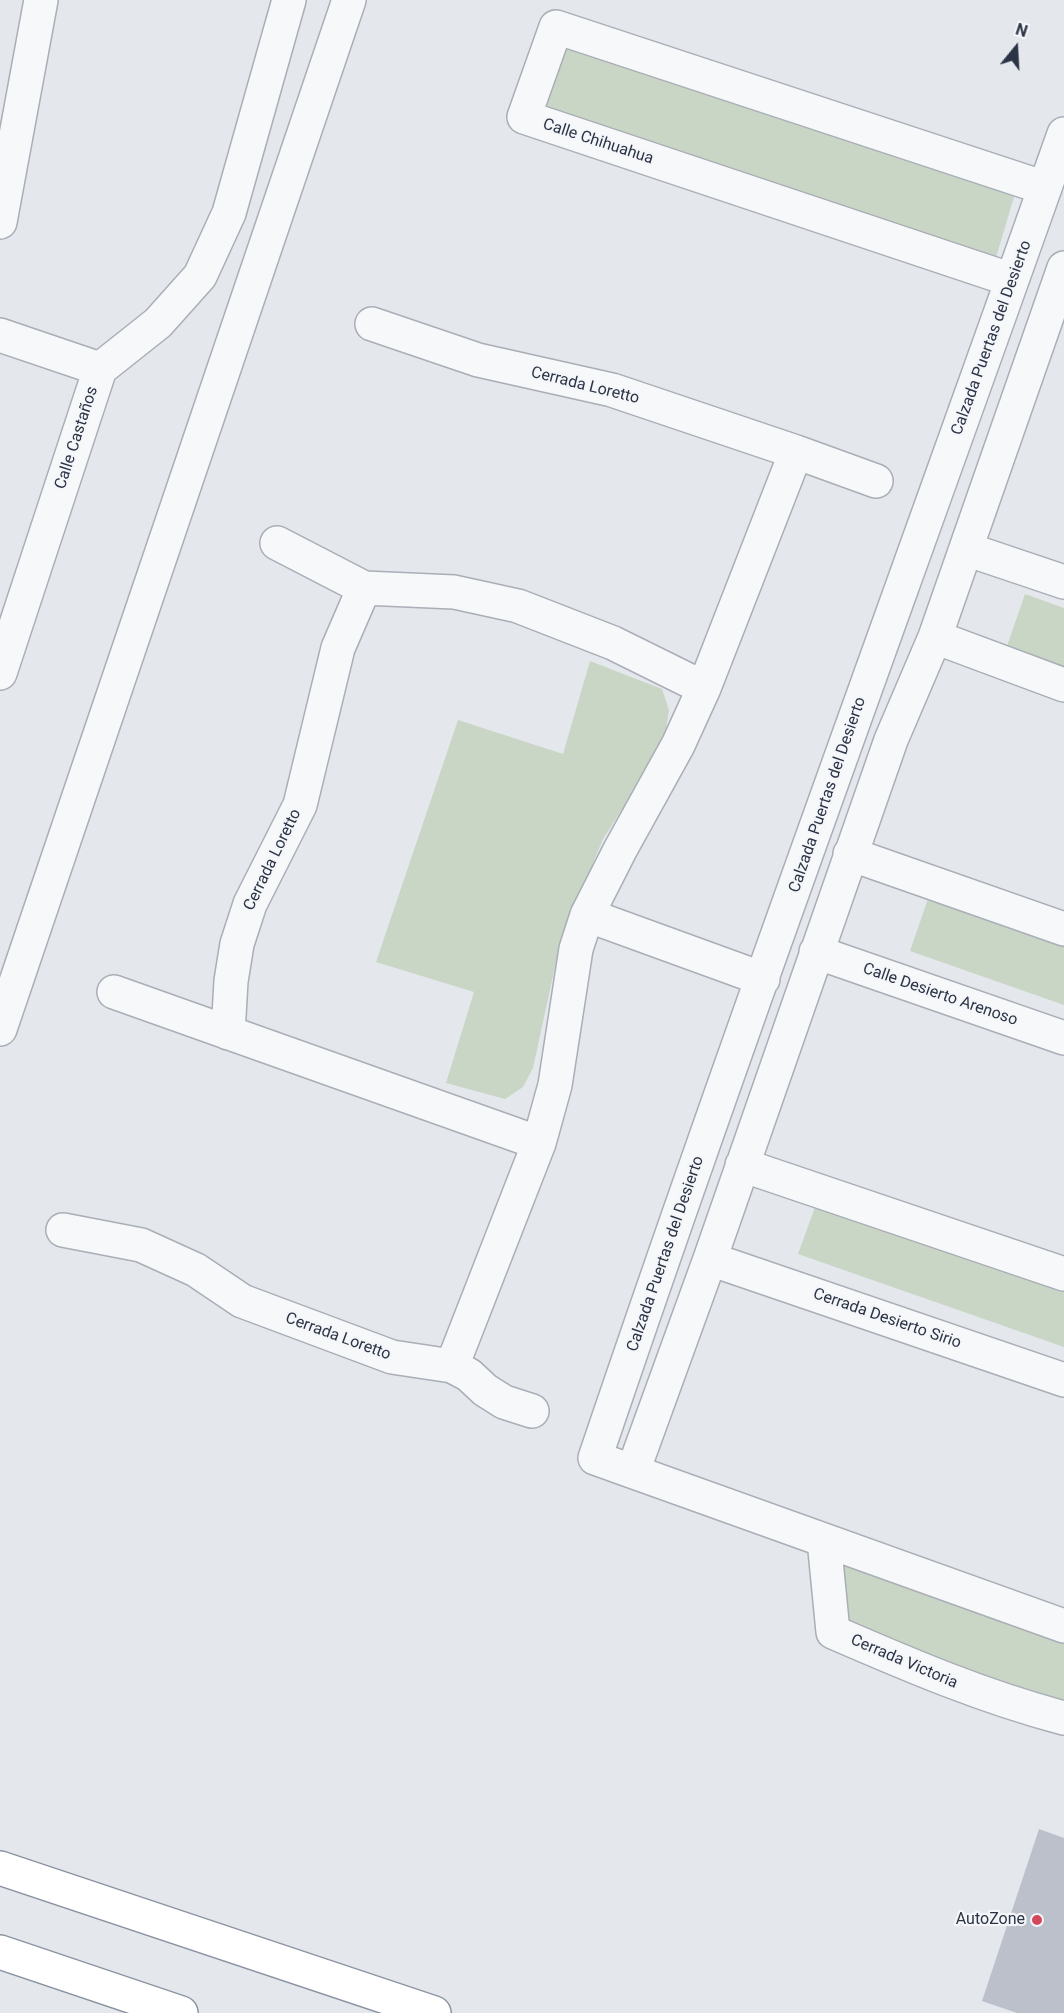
<!DOCTYPE html>
<meta charset="utf-8">
<style>
body{margin:0}
#map{position:relative;width:1064px;height:2013px;overflow:hidden;background:#e4e7ec;font-family:Roboto,sans-serif}
canvas{display:block}
.north{position:absolute;left:986px;top:18px;width:60px;height:60px;-webkit-text-stroke:4px #f4f6f9;paint-order:stroke;rotate:18deg;font-size:16px;font-weight:700;line-height:24px;text-align:center;color:#2b3445}
.north::after{content:'';display:block;margin:auto;width:21px;height:27px;background:#2b3445;clip-path:polygon(50% 0,100% 100%,50% 72%,0 100%)}
</style>
<div id="map">
<canvas width="1064" height="2013"></canvas>
<div class="north">N</div>
</div>
<script>
const ctx = document.querySelector('canvas').getContext('2d');
ctx.lineJoin = 'round';
function paint(path, color) { ctx.fillStyle = color; ctx.fill(path, 'evenodd'); }
function strokePath(path, color, width, dash) { ctx.strokeStyle = color; ctx.lineWidth = width; ctx.lineCap = dash ? 'butt' : 'round'; ctx.setLineDash(dash || []); ctx.stroke(path); }
function write(font, color, halo, rows, align = 'center') {
  ctx.font = font + ' Roboto,sans-serif'; ctx.lineWidth = 4.5; ctx.setLineDash([]); ctx.textBaseline = 'middle'; ctx.strokeStyle = halo; ctx.fillStyle = color; for (const [text, x, y, turn = 0] of rows) {
    ctx.save(); ctx.translate(x, y); ctx.rotate((+turn || 0) * Math.PI / 180); ctx.textAlign = isNaN(turn) ? turn : align; if (halo) ctx.strokeText(text, 0, 0); ctx.fillText(text, 0, 0); ctx.restore();
  }
}
const green = new Path2D(`
 M560,35L1016,190L995,261L533,113Z
 M1025,594L1064,608V669L1006,649Z
 M590,661L662,689L669,710L666,729L638,784L603,839L561,939L533,1068L523,1087L505,1099L446,1083L474,992L376,962L458,720L563,754Z
 M929,896L1064,943V1005L910,951Z
 M818,1199L1064,1285V1347L798,1254Z
 M838,1554L1064,1633V1707L842,1627Z`);
const building = new Path2D(`
 M1039,1829L1064,1838V2013H1017L982,2001Z`);
const minor = new Path2D(`
 M1064,134C908,575 745,1015 595,1458L1064,1626
 M0,222L41,0
 M1012,280L524,117L556,27L1045,188
 M372,324L478,360L612,390L796,452L876,481
 M0,335L100,369
 M277,543L364,588L454,592L518,606L613,643L704,688
 M966,549L1064,582
 M935,637L1064,685
 M0,673L100,369L158,323L200,276L229,213L289,0
 M850,854L1064,929
 M587,915L763,979
 M816,952L1064,1038
 M114,992L539,1143
 M0,1029L349,0
 M228,1033L231,981L237,944L250,904L300,805L338,648L364,588
 M742,1165L1064,1274
 M63,1230L141,1245L196,1270L242,1301L392,1357L452,1366L469,1375L485,1390L504,1402L532,1411
 M710,1259L1064,1380
 M452,1366L539,1143L555,1085L576,949L587,915L620,850L678,745L704,688L796,452
 M633,1471L710,1259L891,740L935,637L1064,268
 M824,1540L833,1632C909,1665 984,1697 1064,1718`);
const highway = new Path2D(`
 M0,1868L434,2013
 M0,1952L181,2013`);
const markers = [
 [1037,1920,6,"#d1495b"]
];
const streetNames = [
 ["Calle Chihuahua",598,142,18],
 ["Calzada Puertas del Desierto",992,338,-70],
 ["Cerrada Loretto",585,386,14],
 ["Calle Castaños",77,438,-72],
 ["Calzada Puertas del Desierto",828,795,-71],
 ["Cerrada Loretto",273,860,-64],
 ["Calle Desierto Arenoso",940,995,19],
 ["Calzada Puertas del Desierto",666,1254,-71],
 ["Cerrada Desierto Sirio",887,1319,19],
 ["Cerrada Loretto",338,1337,20],
 ["Cerrada Victoria",904,1662,23]
];
const poiNames = [
 ["AutoZone",1025,1920]
];
paint(green, '#c9d6c5');
paint(building, '#bbc0ca');
strokePath(minor, '#a9aeb7', 36);
strokePath(highway, '#8b94a3', 36);
strokePath(minor, '#f7f8fa', 33);
strokePath(highway, '#fff', 33);
for (const [x, y, r, color] of markers) { const dot = new Path2D(); dot.arc(x, y, r, 0, 2 * Math.PI); ctx.fillStyle = color; ctx.fill(dot); strokePath(dot, '#f4f6f9', 2); }
write('16px', '#2b3445', '#f4f6f9', streetNames);
write('16px', '#2b3445', '#f4f6f9', poiNames, 'right');
</script>
